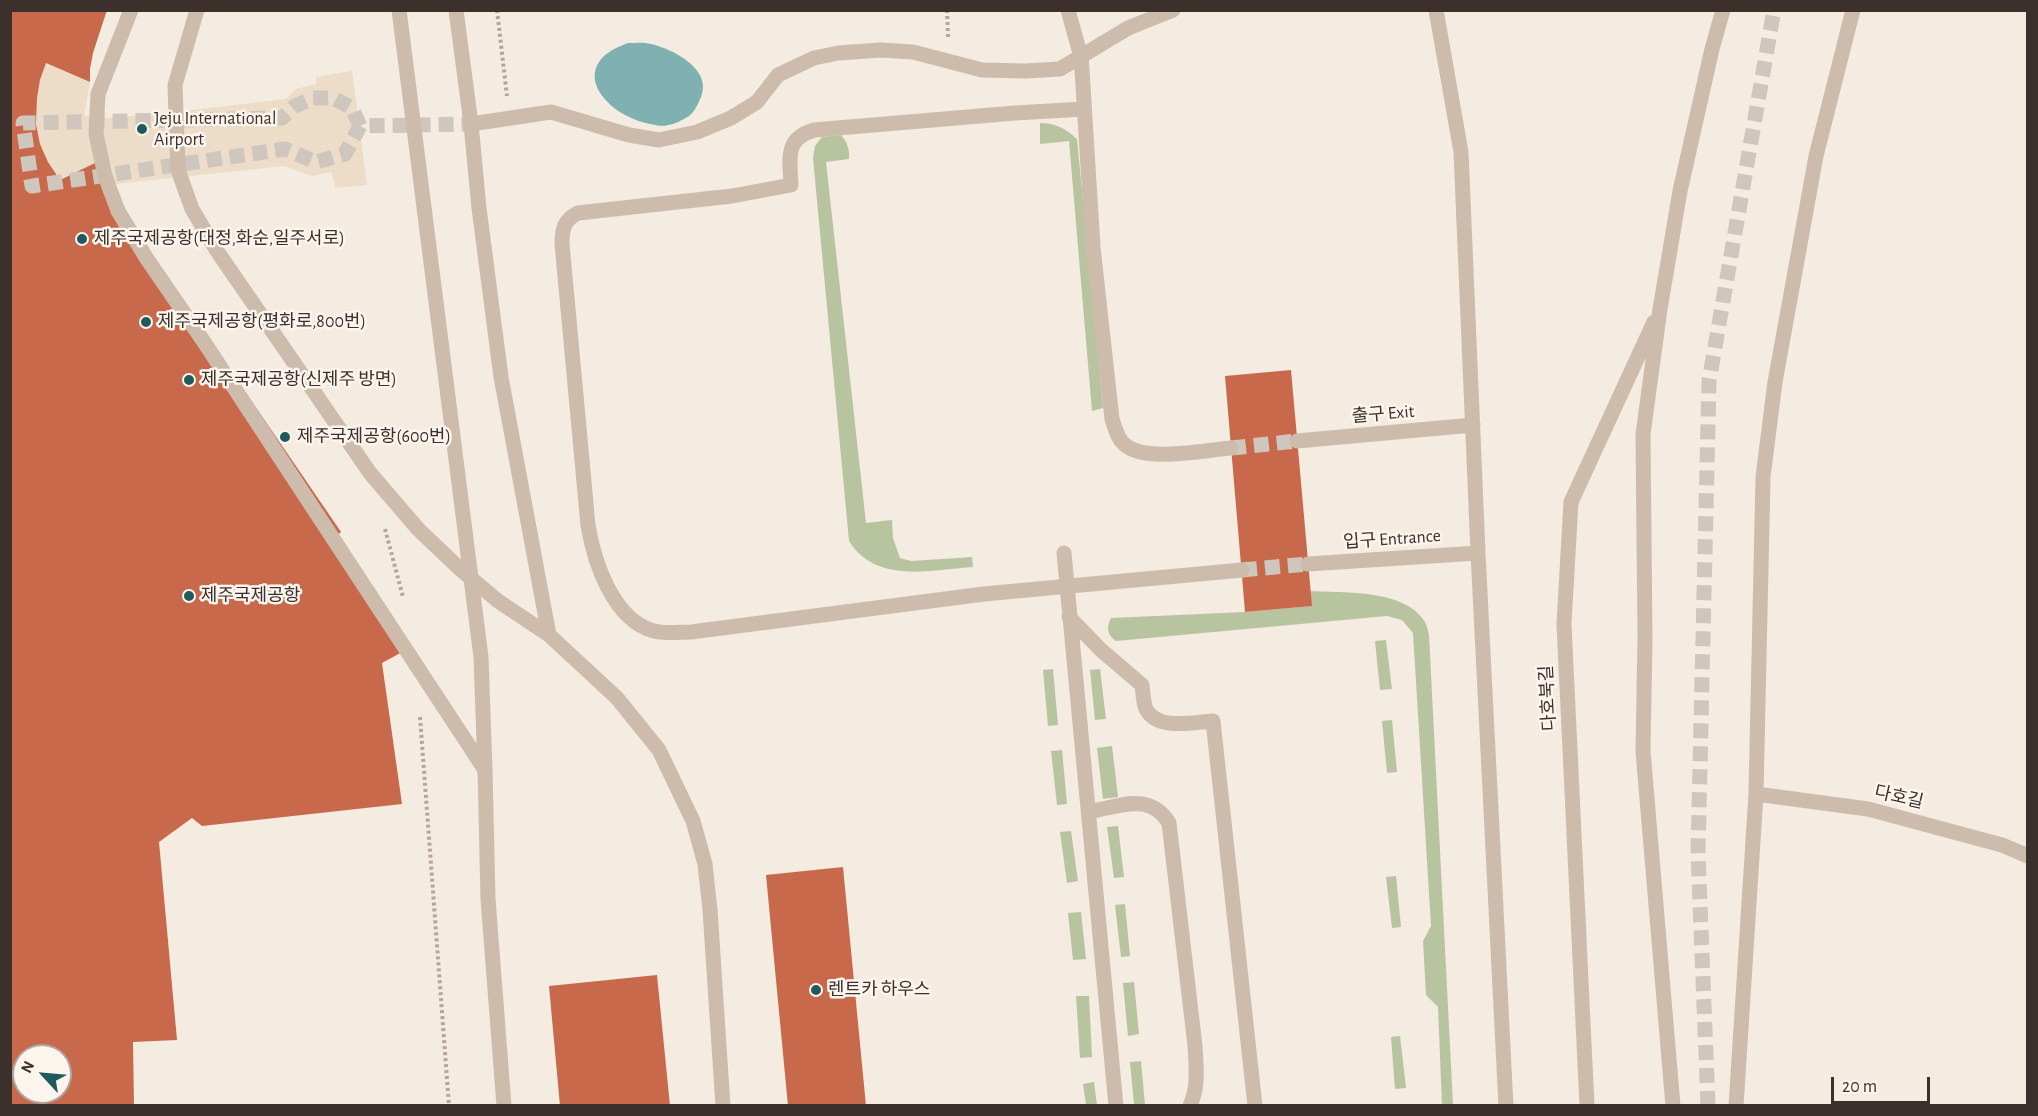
<!DOCTYPE html>
<meta charset="utf-8">
<style>
body{margin:0}
#map{position:relative;width:2038px;height:1116px;overflow:hidden;background:#f4ebe1;font-family:"Alegreya Sans",sans-serif}
canvas{display:block}
.frame{position:absolute;inset:0;border:12px solid #3b302b;pointer-events:none}
.north{position:absolute;left:12px;top:1044px;width:60px;height:60px;box-sizing:border-box;background:#fbf5ee;border:2px solid #aea6a0;border-radius:50%;rotate:296deg;font-size:16px;font-weight:700;line-height:24px;text-align:center;color:#3b302b}
.north::after{content:'';display:block;margin:auto;width:21px;height:27px;background:#1f5a5e;clip-path:polygon(50% 0,100% 100%,50% 72%,0 100%)}
.scale{position:absolute;left:1831px;top:1077px;width:99px;height:27px;box-sizing:border-box;border:3px solid #3b302b;border-top:0;padding-left:8px;font-size:18px;line-height:21px;white-space:nowrap;color:#3b302b;-webkit-text-stroke:4px #fbf5ee;paint-order:stroke}
</style>
<div id="map">
<canvas width="2038" height="1116"></canvas>
<div class="frame"></div>
<div class="north">N</div>
<div class="scale">20 m</div>
</div>
<script>
const ctx = document.querySelector('canvas').getContext('2d');
ctx.lineJoin = 'round';
function paint(path, color) { ctx.fillStyle = color; ctx.fill(path, 'evenodd'); }
function strokePath(path, color, width, dash) { ctx.strokeStyle = color; ctx.lineWidth = width; ctx.lineCap = dash ? 'butt' : 'round'; ctx.setLineDash(dash || []); ctx.stroke(path); }
function write(font, color, halo, rows, align = 'center') {
  ctx.font = font + ' "Alegreya Sans","Noto Sans KR",sans-serif'; ctx.lineWidth = 5; ctx.setLineDash([]); ctx.textBaseline = 'middle'; ctx.strokeStyle = halo; ctx.fillStyle = color; for (const [text, x, y, turn = 0] of rows) {
    ctx.save(); ctx.translate(x, y); ctx.rotate((+turn || 0) * Math.PI / 180); ctx.textAlign = isNaN(turn) ? turn : align; if (halo) ctx.strokeText(text, 0, 0); ctx.fillText(text, 0, 0); ctx.restore();
  }
}
const green = new Path2D(`
 M1040,123C1056,123 1066,129 1077,139L1103,408L1092,411L1069,141L1040,144Z
 M841,135C847,142 850,149 849,159L826,162L866,523L892,520L893,538L900,558L911,561L972,557L973,567C930,570 876,584 849,541L813,158L815,146L822,137Z
 M1311,591C1344,593 1405,589 1425,622C1427,626 1428,631 1429,635L1453,1105H1442L1438,1007L1426,995L1423,941L1431,926L1413,633L1402,620L1387,616L1116,641C1107,635 1106,628 1111,618L1245,612L1311,606Z
 M1386,640L1392,689L1380,690L1375,641Z
 M1053,669L1058,725L1048,726L1043,670Z
 M1100,669L1106,719L1095,720L1090,670Z
 M1392,720L1397,772L1387,773L1382,721Z
 M1112,746L1118,797L1103,799L1097,748Z
 M1062,750L1067,804L1057,805L1051,751Z
 M1118,826L1124,877L1114,878L1107,827Z
 M1071,831L1078,881L1067,883L1060,832Z
 M1396,876L1401,927L1392,928L1386,877Z
 M1125,904L1130,956L1121,957L1115,905Z
 M1081,912L1086,959L1073,960L1068,913Z
 M1134,982L1139,1034L1128,1036L1123,983Z
 M1076,996H1089L1092,1057L1080,1058Z
 M1400,1036L1406,1088L1395,1089L1391,1037Z
 M1141,1061L1145,1105H1134L1130,1062Z
 M1094,1082L1097,1105H1086L1083,1084Z`);
const plaza = new Path2D(`
 M46,63L90,82L84,116L108,118L165,113L286,99L296,89L316,84V77L352,71L367,185L335,188L332,172L312,176L284,166L105,185L97,162L60,180L48,162L40,144L36,124L37,98L40,80Z`);
const water = new Path2D(`
 M628,43C635,43 643,42 651,44C672,49 713,69 701,97C698,104 695,111 689,116C682,120 676,124 668,125C662,127 656,125 650,124C604,115 564,65 628,43Z`);
const building = new Path2D(`
 M10,10H107L93,53L90,69V82L46,63L40,80L37,98L36,124L40,144L48,162L60,180L97,162L160,267L341,532L329,542L404,651L382,663L402,804L202,826L192,818L159,842L177,1040L133,1042L134,1106H10ZM24,1056H60V1092H24Z
 M1291,370L1312,606L1245,612L1225,376Z
 M843,867L866,1106H788L766,875Z
 M657,975L670,1106H560L549,986Z`);
const minorTunnel = new Path2D(`
 M360,126L352,108L333,98H313L295,106L282,118L23,123L32,186L285,149L316,162L345,154L360,126L471,124
 M1231,448L1297,441
 M1242,570L1308,564
 M1708,1106L1698,852L1709,381L1774,10`);
const path = new Path2D(`
 M497,10L507,96
 M947,10L948,37
 M385,529L403,597
 M420,717L449,1106`);
const minor = new Path2D(`
 M197,10L175,85L178,170L192,209L217,251L370,473L418,529L460,569L498,601L549,635L617,698L659,750L693,821L705,864L710,910L723,1106
 M456,10L471,124L479,208L501,377L549,635
 M1068,10L1081,57L1082,70L1093,247L1112,419C1115,427 1117,438 1124,444C1144,463 1204,450 1231,448
 M1436,10L1461,152L1478,553L1506,1106
 M1084,109L1015,113L814,130C784,139 790,159 791,185L732,196L578,213C564,220 562,229 562,244L588,525C594,562 613,620 654,631C665,634 679,632 691,632L984,594L1242,570
 M471,124L551,112L629,135L659,140L697,132L731,118L757,102L778,75L814,58L838,53L881,50L913,52L982,70L1025,71L1060,69L1128,28L1173,10
 M1297,441L1473,425
 M1064,553L1116,1106
 M1308,564L1478,553
 M1069,617L1101,650L1142,685C1143,692 1143,702 1146,709C1157,731 1193,722 1213,721L1255,1106
 M485,770L488,899L504,1106
 M1756,794L1868,809L2002,845L2028,856
 M1089,812C1119,806 1150,792 1169,823L1195,1046C1196,1066 1199,1086 1190,1106
 M1587,1106L1564,624L1571,502L1654,322
 M1673,1106L1643,751L1645,638L1643,434L1660,309L1680,191L1712,49L1723,10
 M1736,1106L1756,794L1763,477L1775,382L1816,156L1853,10`);
const minorBridge = new Path2D(`
 M131,10L98,94L96,134L105,176L118,211L145,256L206,345L485,770
 M399,10L481,657L485,770`);
const markers = [
 [142,129,6,"#1f5a5e"],
 [82,239,6,"#1f5a5e"],
 [146,322,6,"#1f5a5e"],
 [189,380,6,"#1f5a5e"],
 [285,437,6,"#1f5a5e"],
 [189,596,6,"#1f5a5e"],
 [816,990,6,"#1f5a5e"]
];
const poiNames = [
 ["Jeju International",154,119],
 ["Airport",154,140],
 ["제주국제공항(대정,화순,일주서로)",94,239],
 ["제주국제공항(평화로,800번)",158,322],
 ["제주국제공항(신제주 방면)",201,380],
 ["제주국제공항(600번)",297,437],
 ["제주국제공항",201,596],
 ["렌트카 하우스",828,990]
];
const streetNames = [
 ["출구 Exit",1383,414,-5],
 ["입구 Entrance",1392,539,-4],
 ["다호북길",1548,698,-93],
 ["다호길",1899,797,13]
];
paint(green, '#b8c4a0');
paint(plaza, '#ecdcc8');
paint(water, '#7fb0b2');
paint(building, '#c8694b');
strokePath(minorTunnel, '#cfc6bd', 15, [15, 8]);
strokePath(path, '#b9a596', 4, [3, 3]);
strokePath(minor, '#cdbbac', 15);
strokePath(minorBridge, '#cdbbac', 15);
for (const [x, y, r, color] of markers) { const dot = new Path2D(); dot.arc(x, y, r, 0, 2 * Math.PI); ctx.fillStyle = color; ctx.fill(dot); strokePath(dot, '#fbf5ee', 2); }
write('18px', '#3b302b', '#fbf5ee', poiNames, 'left');
write('18px', '#3b302b', '#fbf5ee', streetNames);
</script>
